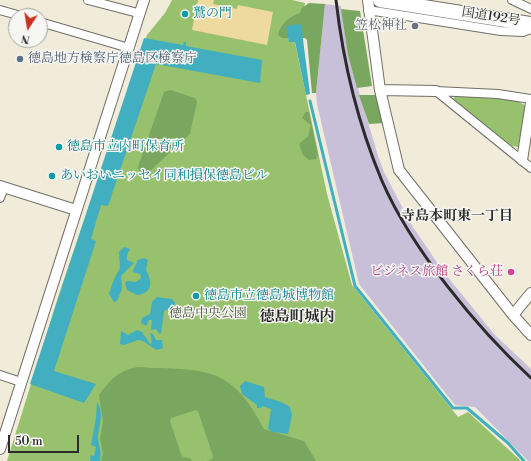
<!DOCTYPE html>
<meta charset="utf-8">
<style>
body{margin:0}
#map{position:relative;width:531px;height:461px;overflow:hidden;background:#f1ecda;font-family:"Libre Bodoni",serif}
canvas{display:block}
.north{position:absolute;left:8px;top:8px;width:40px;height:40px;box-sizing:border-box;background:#f6f6f2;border:1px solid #a5a5a2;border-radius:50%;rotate:192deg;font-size:11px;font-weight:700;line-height:16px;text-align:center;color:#2b2b2b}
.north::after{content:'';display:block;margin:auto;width:14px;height:18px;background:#c8321e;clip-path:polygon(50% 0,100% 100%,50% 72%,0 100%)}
.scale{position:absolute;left:8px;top:435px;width:71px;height:18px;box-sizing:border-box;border:2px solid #2b2b2b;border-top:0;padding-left:5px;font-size:12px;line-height:14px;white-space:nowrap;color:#2b2b2b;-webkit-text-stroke:3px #f6f6f2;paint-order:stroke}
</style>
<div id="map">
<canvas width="531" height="461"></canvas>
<div class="north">N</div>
<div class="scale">50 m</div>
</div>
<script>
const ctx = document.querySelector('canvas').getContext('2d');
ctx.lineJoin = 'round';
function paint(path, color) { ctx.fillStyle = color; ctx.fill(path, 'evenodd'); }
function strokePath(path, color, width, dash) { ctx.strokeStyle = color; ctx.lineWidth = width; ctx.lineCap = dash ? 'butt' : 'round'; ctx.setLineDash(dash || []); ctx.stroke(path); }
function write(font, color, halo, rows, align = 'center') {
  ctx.font = font + ' "Libre Bodoni","Noto Serif JP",serif'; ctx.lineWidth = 3; ctx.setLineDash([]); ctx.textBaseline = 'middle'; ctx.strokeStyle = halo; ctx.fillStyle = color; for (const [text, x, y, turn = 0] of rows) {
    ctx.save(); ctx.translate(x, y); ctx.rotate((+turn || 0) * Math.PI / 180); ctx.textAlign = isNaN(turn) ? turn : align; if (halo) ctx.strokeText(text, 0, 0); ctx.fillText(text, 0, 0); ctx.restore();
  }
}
const industrial = new Path2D(`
 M325,4L341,6L348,55L378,156L384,172L411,224L442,270L494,334L531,369V461H528L475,407L455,405L359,284L317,104L316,93Z`);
const green = new Path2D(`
 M172,0H292L305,3L302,23L287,26L295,43L327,194L352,285L458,417L468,412L521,461H7L59,294L147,35L165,13Z
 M455,96L516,100L526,106L518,147L511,146L453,100Z`);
const forest = new Path2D(`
 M309,3L325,4L316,93H312L307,40L305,38H282L278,35C281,23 289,17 300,13L302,8Z
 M341,9L360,11L372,86L357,88L348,55Z
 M170,90L195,98L197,102L190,134L149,172L139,171L138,167L164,92Z
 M359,95H377L384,123L369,124Z
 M306,112H309L318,155L316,159L309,160L303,155L299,144L308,136L311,125L302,118Z
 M138,367C204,371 230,363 264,429L304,441L316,461H207L212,459L213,456L198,411L196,410L171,418L170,421L182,457L190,458L192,461H101L103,454L100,438L103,421L99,395C110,380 119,370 138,367Z`);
const sand = new Path2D(`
 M198,0H214L213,4L237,9L238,5L273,12L267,45L192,30Z`);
const water = new Path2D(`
 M301,24L310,94L306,95L295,42H289L286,26Z
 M144,38L183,45L184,42H186V46L262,60L260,83L156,64L108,206L101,205L91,239L96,241L54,371L96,384L84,403L30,384Z
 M124,247L130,249L127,255V260L134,263L121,276L122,289L117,301L114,302L109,294L114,279L120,268L119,252Z
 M144,258L148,260L146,270C152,281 154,293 137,295L127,290L125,283L127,281L136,282L141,278L140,274L133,272V270L138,260Z
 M157,297L172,299L175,303L172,311L166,310L164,311L161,333L159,334L156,329L151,330L152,320H149L146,326L141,323L142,318L150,314L152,302Z
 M137,330L142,332L150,344L152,342L150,333L153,334L156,340H162L163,348L156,350L143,341L138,340L124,345L120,344L121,331L128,335Z
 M245,381L264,387L265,397L281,402L290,407L292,415L288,434L273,432L268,429L271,409L262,406L261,408H257V405L242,394L240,386Z
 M97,402C105,413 98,427 98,439C99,447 102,453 100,461H90L91,455L94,456L96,447L91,445L96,418Z`);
const stream = new Path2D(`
 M310,101L355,286L453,408H467L508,443L524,461`);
const minor = new Path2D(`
 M88,0L134,12
 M512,0L531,9
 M0,10L21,16
 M368,10L501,31L523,32L531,29
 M40,22L129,48
 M436,91L531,168
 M436,91L498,94L531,99
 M0,198L4,187
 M0,375L21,382`);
const tertiary = new Path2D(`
 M368,0L380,90L399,170L513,315L531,335
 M380,90L436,91
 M522,160L531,103
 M0,186L76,210
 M513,315L531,293
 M0,449L144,0`);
const trunk = new Path2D(`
 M380,0L531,24`);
const rail = new Path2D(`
 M336,0C343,61 358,124 382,181C411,248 477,328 531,378`);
const markers = [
 [185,14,4,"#0f9aa8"],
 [415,26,4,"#6b7280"],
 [20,59,4,"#5c6f8a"],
 [59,147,4,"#0f9aa8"],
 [52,176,4,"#0f9aa8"],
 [511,272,4,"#d1479c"],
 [196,296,4,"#0f9aa8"]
];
const cultureNames = [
 ["鷲の門",193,14],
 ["徳島市立内町保育所",67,147],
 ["あいおいニッセイ同和損保徳島ビル",60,176],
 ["徳島市立徳島城博物館",204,296]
];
const streetNames = [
 ["国道192号",491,17,9]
];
const worshipNames = [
 ["笠松神社",407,26]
];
const serviceNames = [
 ["徳島地方検察庁徳島区検察庁",28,59]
];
const hotelNames = [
 ["ビジネス旅館 さくら荘",503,272]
];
const parkNames = [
 ["徳島中央公園",208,314]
];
const neighbourhoodNames = [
 ["寺島本町東一丁目",457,217]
];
const quarterNames = [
 ["徳島町城内",297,317]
];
paint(industrial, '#c8bfd8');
paint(green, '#97c16d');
paint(forest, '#79a760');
paint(sand, '#eeda9e');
paint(water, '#41afbf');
strokePath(stream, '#41afbf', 3);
strokePath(minor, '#706f68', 10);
strokePath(tertiary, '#706f68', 12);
strokePath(trunk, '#706f68', 16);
strokePath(minor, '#fff', 8);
strokePath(tertiary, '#fff', 10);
strokePath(trunk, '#fff', 14);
strokePath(rail, '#2b2b2b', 3);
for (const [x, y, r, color] of markers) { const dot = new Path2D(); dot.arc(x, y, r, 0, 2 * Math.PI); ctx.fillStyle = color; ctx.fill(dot); strokePath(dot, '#f6f6f2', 1.5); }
write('13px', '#0d838f', '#f6f6f2', cultureNames, 'left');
write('13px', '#2b2b2b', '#f6f6f2', streetNames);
write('13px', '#5b616d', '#f6f6f2', worshipNames, 'right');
write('13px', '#4e5e75', '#f6f6f2', serviceNames, 'left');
write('13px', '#b23c85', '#f6f6f2', hotelNames, 'right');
write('13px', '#4b583f', '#f6f6f2', parkNames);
write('bold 14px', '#2b2b2b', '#f6f6f2', neighbourhoodNames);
write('bold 15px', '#2b2b2b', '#f6f6f2', quarterNames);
</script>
